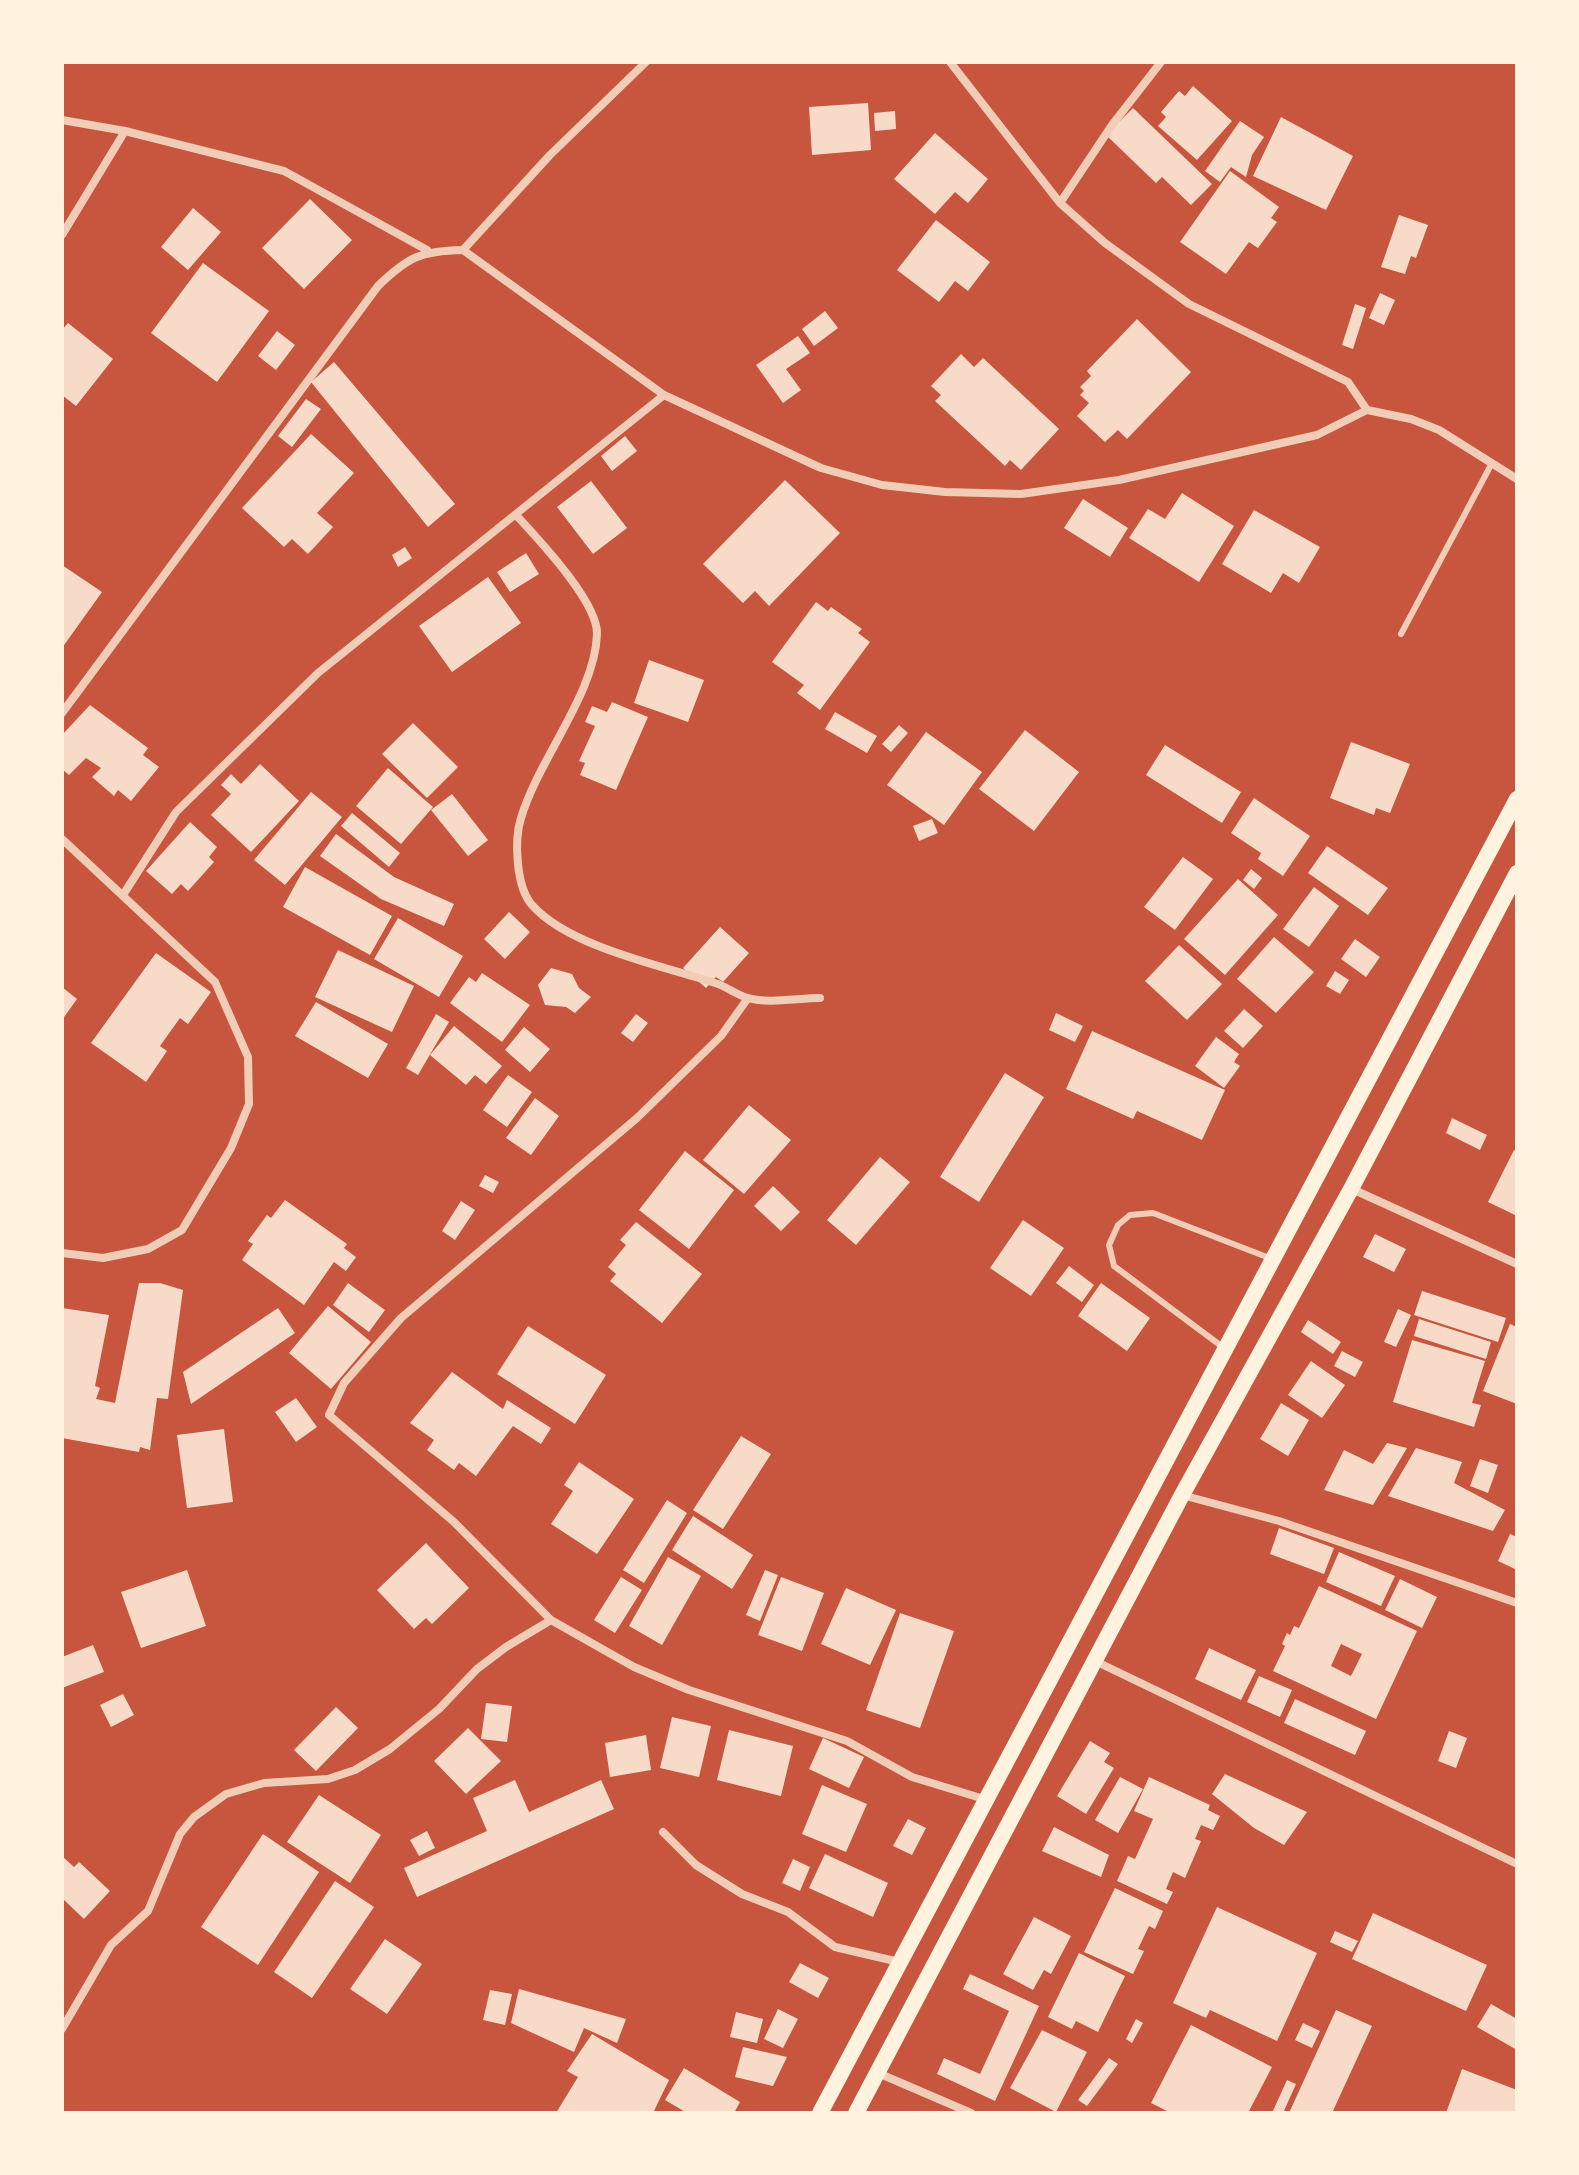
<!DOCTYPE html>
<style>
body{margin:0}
#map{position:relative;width:1579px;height:2175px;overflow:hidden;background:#c8553d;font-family:Barlow,sans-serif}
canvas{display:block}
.frame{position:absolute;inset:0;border:64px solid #fff3e0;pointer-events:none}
</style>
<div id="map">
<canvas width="1579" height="2175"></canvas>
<div class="frame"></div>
</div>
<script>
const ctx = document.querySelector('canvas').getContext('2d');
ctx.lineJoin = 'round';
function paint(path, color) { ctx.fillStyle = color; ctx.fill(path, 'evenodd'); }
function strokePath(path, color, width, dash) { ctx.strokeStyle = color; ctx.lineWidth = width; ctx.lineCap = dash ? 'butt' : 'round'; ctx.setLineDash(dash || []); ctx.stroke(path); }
const building = new Path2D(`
 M1193,86L1232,121L1197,160L1158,126L1166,117L1161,112L1179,91L1185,96Z
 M868,103L871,150L812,155L809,107Z
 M1133,108L1212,184L1191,205L1162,177L1156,183L1106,135Z
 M895,111L896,129L875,131L874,113Z
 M1281,117L1353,156L1326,210L1253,176Z
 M1240,121L1264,137L1252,155L1246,177L1231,167L1220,182L1205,171Z
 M935,133L988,179L968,203L955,192L935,214L894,179Z
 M1230,171L1279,207L1271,218L1277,222L1258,248L1249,242L1226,274L1180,242Z
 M310,199L352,240L304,289L262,248Z
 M193,208L221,232L188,270L161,247Z
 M1399,215L1428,225L1416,258L1411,256L1405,274L1381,267Z
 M936,220L990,262L968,291L955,281L939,302L897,270Z
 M203,263L269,311L217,382L151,333Z
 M1380,293L1395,300L1384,325L1369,318Z
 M1355,304L1366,308L1353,349L1342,345Z
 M825,311L838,328L814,346L802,329Z
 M1137,319L1191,372L1127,439L1118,430L1105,442L1077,416L1089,403L1080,395L1084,391L1080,387L1091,376L1087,371Z
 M68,323L113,359L76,406L62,395V330Z
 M277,331L295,345L276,370L258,356Z
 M798,336L810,353L786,369L801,390L783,403L756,365Z
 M961,354L974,367L983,358L1059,429L1021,470L1010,460L1005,466L935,401L941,395L931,386Z
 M334,362L455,504L428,527L311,382Z
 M306,399L321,409L292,447L278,436Z
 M311,434L354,473L317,513L333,527L308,554L292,539L284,547L242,508Z
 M625,436L637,451L612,471L601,456Z
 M785,480L840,533L769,606L755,591L743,603L703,564Z
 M591,481L627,528L593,554L557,507Z
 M1182,493L1234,526L1199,582L1129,538L1148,509L1165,519Z
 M1083,499L1128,528L1110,557L1064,528Z
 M1254,510L1320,547L1299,583L1283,573L1271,593L1222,564Z
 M405,547L412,558L398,567L392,555Z
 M526,553L539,574L510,592L497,572Z
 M62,565L102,592L62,648Z
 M488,577L521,623L452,672L419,626Z
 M816,602L828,611L831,607L862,629L858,633L870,642L820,710L797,693L804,685L772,662Z
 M649,660L704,680L688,722L634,703Z
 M612,702L648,717L616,790L580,775L585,763L579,761L595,726L585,722L592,706L607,712Z
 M90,705L148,748L143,755L159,767L131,801L118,790L114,796L92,777L101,768L86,758L69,775L62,769V735Z
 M835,712L877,736L867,753L825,729Z
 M413,723L458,767L427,798L382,754Z
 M899,725L908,733L891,752L882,744Z
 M1025,730L1079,772L1034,831L979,789Z
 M926,732L982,772L944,825L887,785Z
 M1351,742L1410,764L1390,813L1376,808L1374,815L1330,798Z
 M1165,745L1241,792L1222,823L1146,775Z
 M260,764L299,801L251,852L211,815L231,794L221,785L231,774L241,784Z
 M388,768L433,807L401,844L356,806Z
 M311,792L342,817L285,885L254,860Z
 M452,794L488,840L468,856L431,810Z
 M1254,798L1310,836L1283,876L1258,859L1261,853L1231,833Z
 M352,813L400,853L389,867L341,826Z
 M932,819L938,833L919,841L913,826Z
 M190,822L217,847L209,857L214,862L188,891L181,884L172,894L146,871Z
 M336,834L394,877L454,904L444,926L381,899L320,856Z
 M1327,846L1388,888L1368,915L1308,873Z
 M1183,857L1213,879L1175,930L1144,907Z
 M305,867L392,916L370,955L283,907Z
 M1251,869L1262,878L1254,889L1243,880Z
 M1238,879L1278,915L1225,975L1184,939Z
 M1314,887L1339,906L1309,947L1283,929Z
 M509,912L530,932L505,959L484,939Z
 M398,918L463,956L439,997L374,959Z
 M720,927L749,953L723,982L716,977L706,988L683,968Z
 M1274,937L1314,972L1276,1013L1237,979Z
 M1355,939L1380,957L1366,977L1341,959Z
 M1179,945L1222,984L1187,1020L1145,981Z
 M338,950L414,986L392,1032L315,997Z
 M156,953L211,992L188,1024L180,1018L160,1046L167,1051L146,1082L91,1043Z
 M551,968L572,974L579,988L591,997L575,1013L566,1007L545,1005L538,985Z
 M1335,971L1349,980L1340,994L1326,986Z
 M482,973L530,1005L502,1042L450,1003L469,977L476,982Z
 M62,987L77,999L62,1020Z
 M316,1002L388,1044L368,1078L295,1036Z
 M1244,1009L1263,1026L1243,1048L1224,1031Z
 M1056,1013L1083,1026L1075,1042L1049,1030Z
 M436,1014L449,1022L418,1075L406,1068Z
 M636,1014L648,1023L633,1042L621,1033Z
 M454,1026L502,1066L486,1084L475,1075L466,1085L430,1055Z
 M524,1027L550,1049L530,1072L505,1050Z
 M1092,1031L1225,1090L1202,1140L1137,1111L1133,1119L1066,1089Z
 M1216,1037L1239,1054L1234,1062L1240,1066L1224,1088L1195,1066Z
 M1005,1073L1044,1097L979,1202L940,1177Z
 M508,1075L532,1092L507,1127L483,1110Z
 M535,1098L559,1116L531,1155L506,1138Z
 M749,1105L791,1140L744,1194L703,1160Z
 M1452,1118L1487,1135L1480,1150L1446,1133Z
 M1514,1150L1517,1152V1216L1488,1202Z
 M685,1151L734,1190L689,1249L639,1210Z
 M880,1157L910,1182L856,1245L827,1220Z
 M485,1175L499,1182L493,1193L479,1186Z
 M773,1186L800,1212L781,1231L754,1206Z
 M285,1200L347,1244L344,1248L356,1257L346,1271L334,1262L304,1305L242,1260L253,1244L248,1241L267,1215L271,1218Z
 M461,1201L475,1210L455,1240L442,1231Z
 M1023,1220L1064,1248L1031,1296L990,1268Z
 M636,1222L702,1274L662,1323L610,1281L616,1274L608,1267L626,1245L620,1240Z
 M1375,1234L1406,1249L1394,1272L1363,1257Z
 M1069,1266L1094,1285L1082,1302L1056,1283Z
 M139,1283H160L183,1290L168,1399L157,1398L150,1450L140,1447L139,1452L62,1438V1308L109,1315L95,1386L100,1388L96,1399L115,1403Z
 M348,1283L385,1310L369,1332L333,1305Z
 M1101,1283L1150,1318L1127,1351L1078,1316Z
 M1422,1291L1506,1318L1498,1342L1414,1315Z
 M328,1306L371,1342L331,1389L289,1353Z
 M278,1308L295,1333L191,1404L183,1372Z
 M1398,1309L1411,1315L1396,1347L1384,1342Z
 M1419,1319L1491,1342L1486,1359L1414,1336Z
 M1308,1320L1341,1342L1333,1354L1301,1332Z
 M1510,1324L1517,1327V1404L1483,1391Z
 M528,1326L606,1375L575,1424L497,1374Z
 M1412,1340L1485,1361L1472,1403L1481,1405L1474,1427L1393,1402Z
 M1342,1351L1363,1362L1355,1377L1334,1366Z
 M1311,1361L1345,1385L1322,1418L1288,1395Z
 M452,1372L503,1409L507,1400L551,1428L541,1444L513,1426L476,1476L459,1463L454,1470L427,1450L434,1440L410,1423Z
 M296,1398L317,1427L296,1442L275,1412Z
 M1281,1403L1309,1420L1288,1456L1260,1439Z
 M224,1429L233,1502L187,1508L177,1435Z
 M741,1436L771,1454L723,1529L693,1510Z
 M1387,1443L1407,1448L1373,1505L1324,1490L1344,1450L1373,1464Z
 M1416,1448L1462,1462L1454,1483L1505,1510L1493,1531L1388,1496Z
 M1480,1459L1498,1465L1488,1493L1470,1486Z
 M579,1462L634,1499L597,1554L551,1524L573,1491L564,1485Z
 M667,1500L687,1513L644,1583L623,1570Z
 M693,1516L753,1555L732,1589L672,1550Z
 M1279,1528L1334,1548L1324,1574L1270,1554Z
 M1510,1534L1517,1537V1570L1498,1561Z
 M426,1543L469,1588L432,1624L426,1618L414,1629L377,1590Z
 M1339,1552L1395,1576L1381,1606L1326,1582Z
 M668,1557L701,1576L662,1645L629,1626Z
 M187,1570L206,1626L141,1648L121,1592Z
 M765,1570L778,1575L760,1621L746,1615Z
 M621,1577L642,1590L615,1633L594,1620Z
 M781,1577L824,1593L802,1651L758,1635Z
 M1400,1579L1437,1597L1422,1628L1385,1610Z
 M1319,1586L1417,1631L1376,1719L1273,1671L1285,1646L1282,1644L1287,1633L1290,1635L1294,1626L1299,1628ZM1341,1644L1362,1654L1351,1676L1331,1666Z
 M846,1588L896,1610L870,1665L821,1644Z
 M900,1613L954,1631L920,1728L866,1710Z
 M93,1645L104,1672L62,1688V1657Z
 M1209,1648L1256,1670L1241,1700L1195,1679Z
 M1259,1676L1292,1690L1280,1717L1247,1702Z
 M123,1694L134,1715L111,1727L100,1705Z
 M1295,1699L1366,1731L1355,1755L1284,1723Z
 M486,1703L512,1706L507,1742L481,1739Z
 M336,1707L358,1728L316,1771L294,1750Z
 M672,1717L711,1726L699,1777L660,1768Z
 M468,1728L501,1761L466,1794L434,1761Z
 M729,1730L793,1746L781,1796L717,1780Z
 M1449,1731L1467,1738L1456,1768L1438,1761Z
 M646,1735L651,1770L610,1777L605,1743Z
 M823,1738L864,1757L849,1788L809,1769Z
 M1090,1741L1110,1753L1104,1762L1114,1768L1086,1814L1057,1796Z
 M1225,1774L1307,1812L1284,1845L1254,1828L1212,1794Z
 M1120,1777L1143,1789L1118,1833L1095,1820Z
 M1149,1777L1210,1805L1208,1810L1220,1816L1213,1830L1201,1825L1195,1839L1201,1841L1185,1878L1173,1872L1166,1889L1173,1892L1167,1904L1117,1881L1128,1856L1135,1859L1153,1819L1134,1811Z
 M515,1780L529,1812L601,1780L614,1809L417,1897L404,1868L487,1831L473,1798Z
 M822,1785L867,1804L846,1852L802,1834Z
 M319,1795L381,1835L350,1883L287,1842Z
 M908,1819L926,1828L912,1855L893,1846Z
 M1054,1827L1109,1855L1101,1877L1042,1851Z
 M427,1831L435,1848L419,1856L410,1840Z
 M263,1834L319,1872L258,1965L201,1927Z
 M825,1854L888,1883L873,1917L809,1888Z
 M62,1856L74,1867L79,1862L110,1891L84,1919L62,1898Z
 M793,1859L810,1867L800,1891L782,1883Z
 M335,1881L374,1907L312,1998L274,1972Z
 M1115,1888L1163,1911L1155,1929L1149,1926L1138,1949L1144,1951L1133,1974L1084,1952Z
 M1217,1907L1317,1953L1277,2041L1210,2010L1206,2018L1173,2003Z
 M1373,1913L1487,1965L1466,2011L1352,1959Z
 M1034,1917L1071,1936L1051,1974L1044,1970L1033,1990L1003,1974Z
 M1335,1931L1358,1941L1352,1952L1330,1942Z
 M385,1939L422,1964L387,2014L350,1989Z
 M1079,1953L1125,1976L1098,2032L1076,2021L1072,2029L1048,2017Z
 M800,1963L829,1978L818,1998L789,1982Z
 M970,1974L1039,2006L995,2101L937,2074L944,2058L980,2074L1009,2011L963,1989Z
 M519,1989L626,2019L617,2043L584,2028L574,2052L511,2023Z
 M490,1990L512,1994L505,2025L483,2020Z
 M1491,2004L1517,2019V2050L1477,2027Z
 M778,2009L798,2019L783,2048L764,2039Z
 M1336,2010L1372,2026L1332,2113H1289Z
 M736,2012L763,2019L757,2043L730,2037Z
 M1136,2019L1143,2023L1132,2043L1126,2039Z
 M1303,2023L1320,2031L1312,2048L1295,2040Z
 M1191,2025L1272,2067L1248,2113H1171L1151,2103Z
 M1042,2030L1087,2052L1056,2112L1010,2088Z
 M592,2034L669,2080L653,2113H556L578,2077L567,2071Z
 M743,2047L787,2057L773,2086L735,2077Z
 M1109,2058L1118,2064L1087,2106L1078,2100Z
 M684,2068L740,2102L734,2113H687L665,2100Z
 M1462,2069L1517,2090V2113H1446Z
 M1287,2080L1296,2084L1283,2113H1272Z`);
const service = new Path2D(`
 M1401,634L1492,463
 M1224,1348L1114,1266L1109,1245L1118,1225L1130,1215L1153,1213L1272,1259`);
const minor = new Path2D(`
 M646,62L550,155L463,250L664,395
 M950,62L1060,203L1105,243L1189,304L1348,382L1367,410
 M62,120L125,131L284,171L427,250
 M1060,203L1112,125L1161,62
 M62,235L125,131
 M517,516C538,539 598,602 597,634C595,694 539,758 521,818C514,840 516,887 532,905C569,947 663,966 715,983C726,986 736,995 748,998C768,1004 799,998 820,998
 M62,713L378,286C408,257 420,251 463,250
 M62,839L215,982L248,1057L249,1104L231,1148L182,1230L148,1249L103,1258L62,1253
 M123,895L176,812L318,673L664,395L821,468L882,485L945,492L1021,494L1119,480L1317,435L1367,410L1411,419L1439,430L1517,479
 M748,998L721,1036L637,1118L401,1318L344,1383L329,1415L454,1522L551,1620L634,1667L689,1690L847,1741L912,1777L984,1799
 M1352,1189L1517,1264
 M1182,1495L1279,1521L1517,1603
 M1095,1661L1517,1864
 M663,1832L696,1865L742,1894L788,1912L835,1947L899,1962
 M62,2029L111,1945L148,1911L180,1834L194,1817L226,1794L264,1783L328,1779L355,1770L390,1749L439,1709L477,1669L506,1647L551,1620
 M878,2073L971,2113`);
const secondary = new Path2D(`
 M820,2113L1517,799
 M856,2113L1182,1495L1351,1189L1517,873`);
paint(building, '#f7dbc8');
strokePath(service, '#f1ccb7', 6);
strokePath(minor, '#f1ccb7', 8);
strokePath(secondary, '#fff3e0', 16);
</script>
